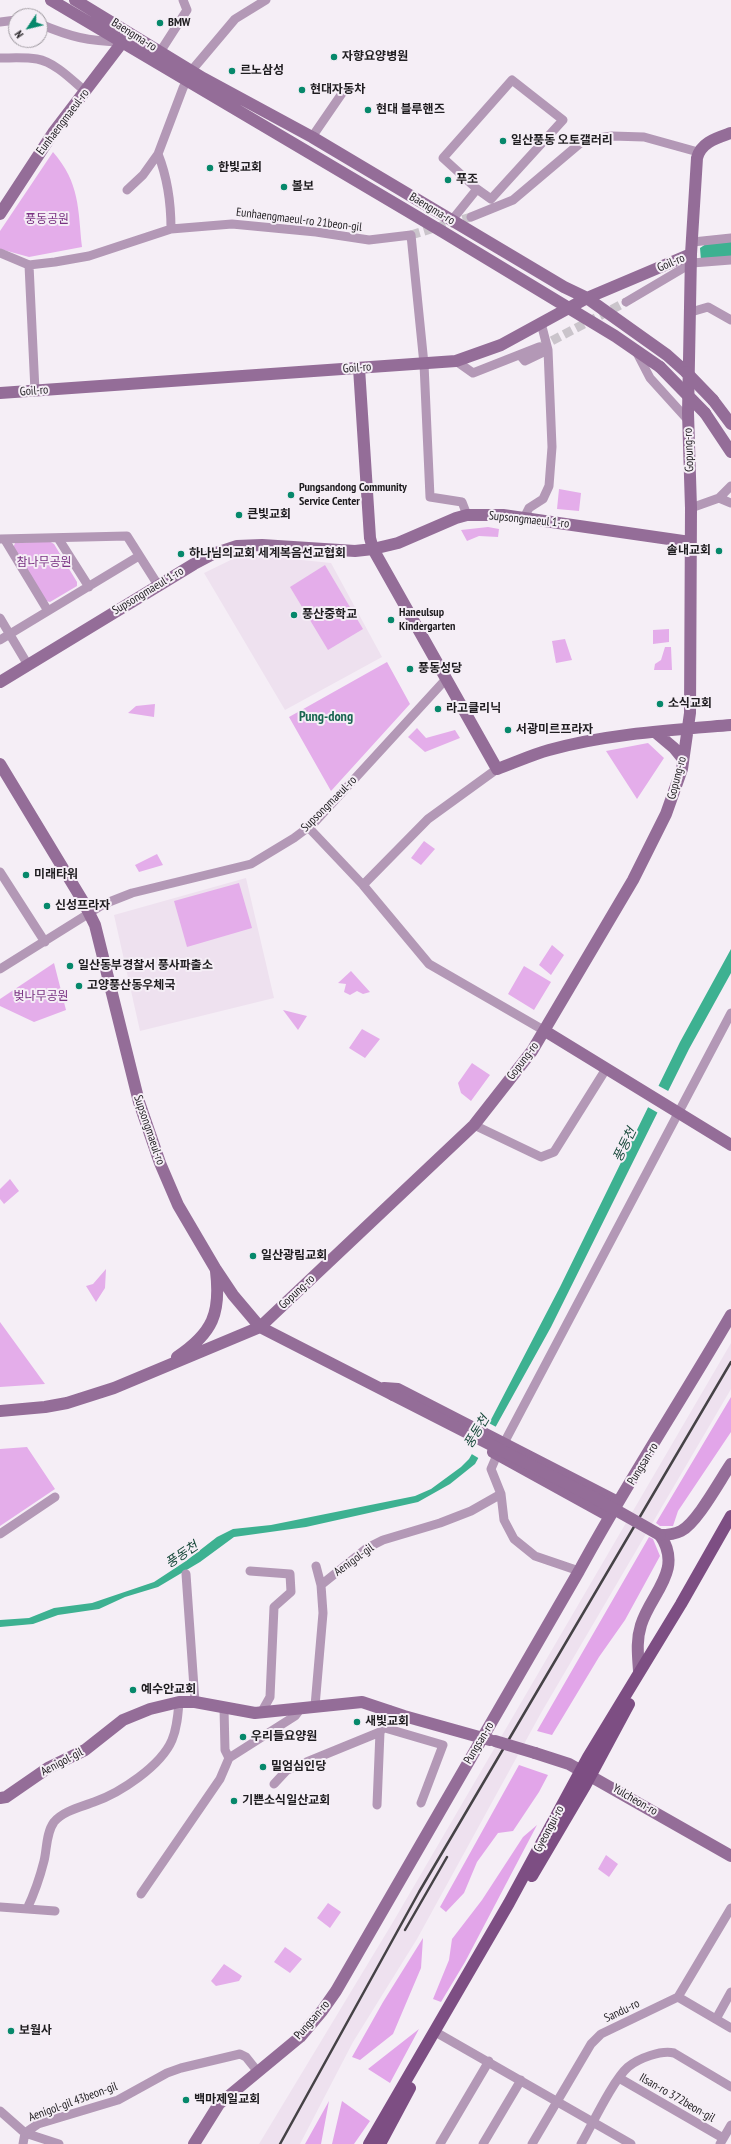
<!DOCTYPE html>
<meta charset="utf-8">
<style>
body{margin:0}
#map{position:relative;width:731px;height:2144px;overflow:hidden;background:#f5eef6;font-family:"PT Sans Narrow",sans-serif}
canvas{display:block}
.north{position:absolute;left:8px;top:8px;width:40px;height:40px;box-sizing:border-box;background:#f5eef6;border:1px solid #9f9aa0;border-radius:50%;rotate:235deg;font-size:11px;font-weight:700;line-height:16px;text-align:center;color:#1f1d20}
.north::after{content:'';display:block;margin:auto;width:14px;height:18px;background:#06886b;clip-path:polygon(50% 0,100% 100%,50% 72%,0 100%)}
</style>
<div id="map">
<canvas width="731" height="2144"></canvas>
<div class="north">N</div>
</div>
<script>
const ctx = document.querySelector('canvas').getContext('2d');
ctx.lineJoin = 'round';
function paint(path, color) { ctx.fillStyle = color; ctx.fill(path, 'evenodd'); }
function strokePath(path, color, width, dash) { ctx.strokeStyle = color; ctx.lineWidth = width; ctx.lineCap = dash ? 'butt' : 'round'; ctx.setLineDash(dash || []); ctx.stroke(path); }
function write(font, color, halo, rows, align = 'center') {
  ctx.font = font + ' "PT Sans Narrow","Noto Sans KR",sans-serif'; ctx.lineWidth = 4; ctx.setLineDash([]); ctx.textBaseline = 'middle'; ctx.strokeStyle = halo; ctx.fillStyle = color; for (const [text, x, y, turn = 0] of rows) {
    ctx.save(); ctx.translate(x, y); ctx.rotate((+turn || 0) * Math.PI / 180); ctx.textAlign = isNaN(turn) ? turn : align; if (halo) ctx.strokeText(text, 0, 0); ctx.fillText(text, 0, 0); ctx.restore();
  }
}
const built = new Path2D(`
 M243,554L331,563L382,657L285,710L204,573Z
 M246,878L274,998L140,1031L114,915Z
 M731,1343V1389L541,1713L417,1939L353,2042L300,2144H259L393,1922Z`);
const green = new Path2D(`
 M53,152C80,183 78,209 82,247L29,257L0,249V231Z
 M559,489L581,493L579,511L557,509Z
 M488,527L499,529L498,537L479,536L467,541L461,530Z
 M49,541L54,544L77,582V586L50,602L46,601L13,548L15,543Z
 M325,565L363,629L328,650L290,587Z
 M669,629V642L653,644V630Z
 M565,639L572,660L556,663L552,641Z
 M665,647H671L672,670H654L655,664L661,660Z
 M387,662L410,704L331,791L289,717Z
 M155,704L154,717L128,713L136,706Z
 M417,728L426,738L455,730L460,738L425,752L408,737Z
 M648,743L664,758L637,799L606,751Z
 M424,841L435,849L421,865L411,858Z
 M157,854L163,865L139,872L135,865Z
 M239,883L252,928L187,947L174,901Z
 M552,945L564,955L551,975L539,965Z
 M54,963L66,1010L34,1022L0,1006V999Z
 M524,966L551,982L534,1010L508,994Z
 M351,971L370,992L363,994L357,991L350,995L344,992L346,984L338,983Z
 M283,1010L307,1016L298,1030Z
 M362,1029L380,1039L365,1058L349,1048Z
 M472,1063L490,1075L471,1101L461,1093L458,1083Z
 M10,1179L19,1191L4,1204L0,1199V1189Z
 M106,1269L105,1288L96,1302L86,1286L93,1284Z
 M0,1322L45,1384L0,1387Z
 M27,1447L55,1489L0,1526V1449Z
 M606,1855L618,1864L609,1877L598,1869Z
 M328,1903L341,1912L330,1928L317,1918Z
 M285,1947L302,1959L290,1973L274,1962Z
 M224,1964L242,1976L239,1981L216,1986L211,1981Z`);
const forest = new Path2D(`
 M731,1397V1432L678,1511L673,1526H660L656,1523Z
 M649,1537L653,1539L660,1556L625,1620L599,1657L552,1735L537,1731Z
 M519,1765L548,1775L539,1792L513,1831L498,1833L477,1862L464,1893L446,1912L440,1907Z
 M537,1825L465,1962L441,2002L433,1999L449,1960L452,1939L482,1900L523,1837Z
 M423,1938L421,1968L393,2034L360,2060L352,2057L383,2002Z
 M419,2029L390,2083L368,2069Z
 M329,2101L321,2144H305Z
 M342,2101L370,2121L354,2144H332Z`);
const water = new Path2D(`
 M731,240V257L701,261L700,248L706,244Z
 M731,949V973L689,1049L551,1327L475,1464L450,1484L418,1502L306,1527L234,1537L200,1562L158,1587L125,1597L99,1609L58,1615L33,1624L0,1627V1620L29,1618L54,1608L92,1603L154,1582L186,1561L217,1537L233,1529L271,1525L415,1496L431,1489L461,1467L469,1459L483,1435L560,1287L680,1042Z`);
const pier = new Path2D(`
 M657,1085L670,1092L660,1114L646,1106Z
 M487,1422L498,1428L480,1459L470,1453Z`);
const streetTunnel = new Path2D(`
 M411,235L471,217
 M540,347L626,302`);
const street = new Path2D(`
 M0,22L16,20
 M40,24C71,37 87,41 122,42
 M160,52L187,10L183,0
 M0,58C12,58 25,57 37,59C55,62 73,81 86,92
 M512,80L563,120L491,199L477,189L443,158Z
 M312,137L345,89
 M127,190L143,175L158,154
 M471,217L513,200L584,140L612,136L644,137L698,152
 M452,220L477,189
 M171,229C171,202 168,179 158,154L183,88L192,70L235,19L266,0
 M693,242L731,238
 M0,253L29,265L55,262L89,256L171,229L232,224L316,232L369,240L411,235L424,364L430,497L462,502L467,515
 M29,265L35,391
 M626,302L692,263L731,260
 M691,312L708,307L731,320
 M636,351L650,378L688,420
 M520,355L525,361L548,350
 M456,361L473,373L539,347
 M719,498L731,503
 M691,508L719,498L731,486
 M524,518L529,508L543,499L549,486L552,447L548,350L541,323
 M58,538L89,587
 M0,539L127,536L158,585
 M5,540L48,611
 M0,618L28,665
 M0,640L139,556
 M309,828L363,885L428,819L497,769
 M0,872L45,942
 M363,885L429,964L545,1031
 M0,969L104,904L132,893L251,864L294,838L314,823L447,678
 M474,1125L541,1157L554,1152L606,1069
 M504,1443L731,1013
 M497,1455L491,1469L501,1494L504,1520L514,1539L535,1556L579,1571
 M0,1534L55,1497
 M316,1566L321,1585
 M250,1571L290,1574L291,1592L274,1607L270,1697L261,1713
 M186,1574L195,1702
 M315,1706L323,1613L321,1585L367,1548L383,1540L440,1523L471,1511L501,1494
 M224,1708L225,1750L229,1758
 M385,1728L443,1745L421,1803
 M274,1784L287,1770L380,1732L388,1722L390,1710
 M377,1805L380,1732
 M141,1894L220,1779L229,1758L295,1716L301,1708
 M0,1907L55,1911
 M27,1909C34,1894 40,1877 44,1861C47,1849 46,1833 54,1822C63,1811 81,1807 94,1802C120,1793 161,1766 172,1740C177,1728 178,1715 179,1702
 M678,1997L731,2028
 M716,2019L731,1992
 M439,2034L631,2144
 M619,2078L723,2138
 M0,2111L25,2133L59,2144
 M23,2144L25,2133L38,2124L118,2100L167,2073L181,2068L240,2054L246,2057L258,2072
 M440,2144L489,2061
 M483,2144L521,2080
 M532,2144L591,2044L601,2034L678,1997L731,1908
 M581,2144C592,2125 613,2080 628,2067C639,2058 661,2050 674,2053L731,2087
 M720,2144L731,2125`);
const secondary = new Path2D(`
 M51,0L443,232L615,336L660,367
 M75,0L203,78L312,137L564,287L587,298L667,355L686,372
 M0,214L53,133L127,36
 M359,368L370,538L373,549L497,769C514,763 531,755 549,750C606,734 672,730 731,725
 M0,393L456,361L501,345L587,298L691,254
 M713,400L731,424
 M705,413L731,452
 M0,682L194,564L213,554L237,546L262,545L355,551L373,549L398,543L456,518L467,515H503L690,542
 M655,732L674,748L683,759
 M0,764L84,903L95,925L139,1102L160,1163L178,1205L215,1268L233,1295L260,1327L393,1395
 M545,1031L731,1145
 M177,1357C213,1333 221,1313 216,1271
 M384,1388L398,1389L618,1502
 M0,1411L45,1407L67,1403L114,1388L260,1327L474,1125L532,1051L633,880L666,814L682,769L690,713L691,508L688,413L691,254L697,158C701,142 717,138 731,133
 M493,1452L609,1516
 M660,1535C668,1535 675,1534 681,1531C697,1523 720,1480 731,1464
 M639,1671C638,1655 636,1641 641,1625C651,1593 684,1570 660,1535
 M535,1753L569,1764L731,1856
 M0,1798L6,1797L48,1768L85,1750L123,1720L150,1709L179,1702H195L255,1713L362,1702L404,1716L490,1740
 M194,2144L219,2104L300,2037L322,2011L336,1991L579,1571C626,1484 681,1401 731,1315`);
const primary = new Path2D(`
 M532,1876L585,1786L629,1704
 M369,2144L509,1903L588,1757L681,1604L731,1516
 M380,2144L410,2088`);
const rail = new Path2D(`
 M405,1930L447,1857
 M280,2144L419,1892L731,1362`);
const secondaryBridge = new Path2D(`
 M660,367L705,413
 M686,372L713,400
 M393,1395L591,1496L660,1535
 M495,1741L535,1753`);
const markers = [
 [160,23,4,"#06886b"],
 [334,57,4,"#06886b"],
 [232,71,4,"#06886b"],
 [302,90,4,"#06886b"],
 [368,110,4,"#06886b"],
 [503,141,4,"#06886b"],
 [210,168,4,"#06886b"],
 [448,180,4,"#06886b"],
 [284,187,4,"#06886b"],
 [291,495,4,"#06886b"],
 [239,515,4,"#06886b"],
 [719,551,4,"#06886b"],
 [181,554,4,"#06886b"],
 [294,615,4,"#06886b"],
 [391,620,4,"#06886b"],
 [410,669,4,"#06886b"],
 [660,704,4,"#06886b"],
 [438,709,4,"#06886b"],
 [508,730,4,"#06886b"],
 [26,875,4,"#06886b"],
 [47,906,4,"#06886b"],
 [70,966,4,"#06886b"],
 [79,986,4,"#06886b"],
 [253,1256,4,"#06886b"],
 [133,1690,4,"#06886b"],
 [357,1722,4,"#06886b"],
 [243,1737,4,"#06886b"],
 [263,1767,4,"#06886b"],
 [234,1801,4,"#06886b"],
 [11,2031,4,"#06886b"],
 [186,2100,4,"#06886b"]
];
const poiNames = [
 ["BMW",168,23],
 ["자향요양병원",342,57],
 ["르노삼성",240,71],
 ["현대자동차",310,90],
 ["현대 블루핸즈",376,110],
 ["일산풍동 오토갤러리",511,141],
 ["한빛교회",218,168],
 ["푸조",456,180],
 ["볼보",292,187],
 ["Pungsandong Community",299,488],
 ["Service Center",299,502],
 ["큰빛교회",247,515],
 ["솔내교회",711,551,"right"],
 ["하나님의교회 세계복음선교협회",189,554],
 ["Haneulsup",399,613],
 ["Kindergarten",399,627],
 ["풍산중학교",302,615],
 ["풍동성당",418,669],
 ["소식교회",668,704],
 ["라고클리닉",446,709],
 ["서광미르프라자",516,730],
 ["미래타워",34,875],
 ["신성프라자",55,906],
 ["일산동부경찰서 풍사파출소",78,966],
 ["고양풍산동우체국",87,986],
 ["일산광림교회",261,1256],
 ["예수안교회",141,1690],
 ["새빛교회",365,1722],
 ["우리들요양원",251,1737],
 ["밀엄심인당",271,1767],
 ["기쁜소식일산교회",242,1801],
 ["보월사",19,2031],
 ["백마제일교회",194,2100]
];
const streetNames = [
 ["Baengma-ro",134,35,32],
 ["Eunhaengmaeul-ro",63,122,-53],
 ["Baengma-ro",432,209,31],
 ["Eunhaengmaeul-ro 21beon-gil",299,220,7],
 ["Goil-ro",671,263,-23],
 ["Goil-ro",357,368,-4],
 ["Goil-ro",34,391,-4],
 ["Gopung-ro",689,450,-92],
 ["Supsongmaeul 1-ro",529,520,6],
 ["Supsongmaeul 1-ro",148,591,-31],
 ["Gopung-ro",677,778,-75],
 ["Supsongmaeul-ro",329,804,-45],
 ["Gopung-ro",523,1061,-53],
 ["Supsongmaeul-ro",149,1130,71],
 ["Gopung-ro",297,1292,-43],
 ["Pungsan-ro",643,1464,-58],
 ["Aenigol-gil",354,1560,-36],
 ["Pungsan-ro",479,1743,-59],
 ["Aenigol-gil",62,1762,-28],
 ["Yulcheon-ro",635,1800,30],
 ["Gyeongui-ro",549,1829,-62],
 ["Sandu-ro",622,2011,-26],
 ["Pungsan-ro",312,2020,-49],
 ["Ilsan-ro 372beon-gil",677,2098,30],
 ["Aenigol-gil 43beon-gil",73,2102,-20]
];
const parkNames = [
 ["풍동공원",47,220],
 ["참나무공원",44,563],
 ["벚나무공원",41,997]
];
const waterNames = [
 ["풍동천",625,1145,-64],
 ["풍동천",477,1432,-59],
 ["풍동천",182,1555,-34]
];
const quarterNames = [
 ["Pung-dong",326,717]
];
paint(built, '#eee1ef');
paint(green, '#e4adea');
paint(forest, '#e2a5e9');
paint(water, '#3db191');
paint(pier, '#f5eef6');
strokePath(streetTunnel, '#cac4cb', 9, [9, 4.5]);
strokePath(street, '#b398b6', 9);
strokePath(secondary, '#946d98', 12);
strokePath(primary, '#7d4e83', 12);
strokePath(rail, '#454246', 2.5);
strokePath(secondaryBridge, '#946d98', 12);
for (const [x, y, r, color] of markers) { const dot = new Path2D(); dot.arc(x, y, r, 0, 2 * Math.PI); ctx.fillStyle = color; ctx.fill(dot); strokePath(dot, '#f5eef6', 1.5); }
write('bold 12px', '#1f1d20', '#f5eef6', poiNames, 'left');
write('12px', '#1f1d20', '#f5eef6', streetNames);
write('12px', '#793282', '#f5eef6', parkNames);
write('italic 13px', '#1b4b3d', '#f5eef6', waterNames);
write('bold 14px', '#196551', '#f5eef6', quarterNames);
</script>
